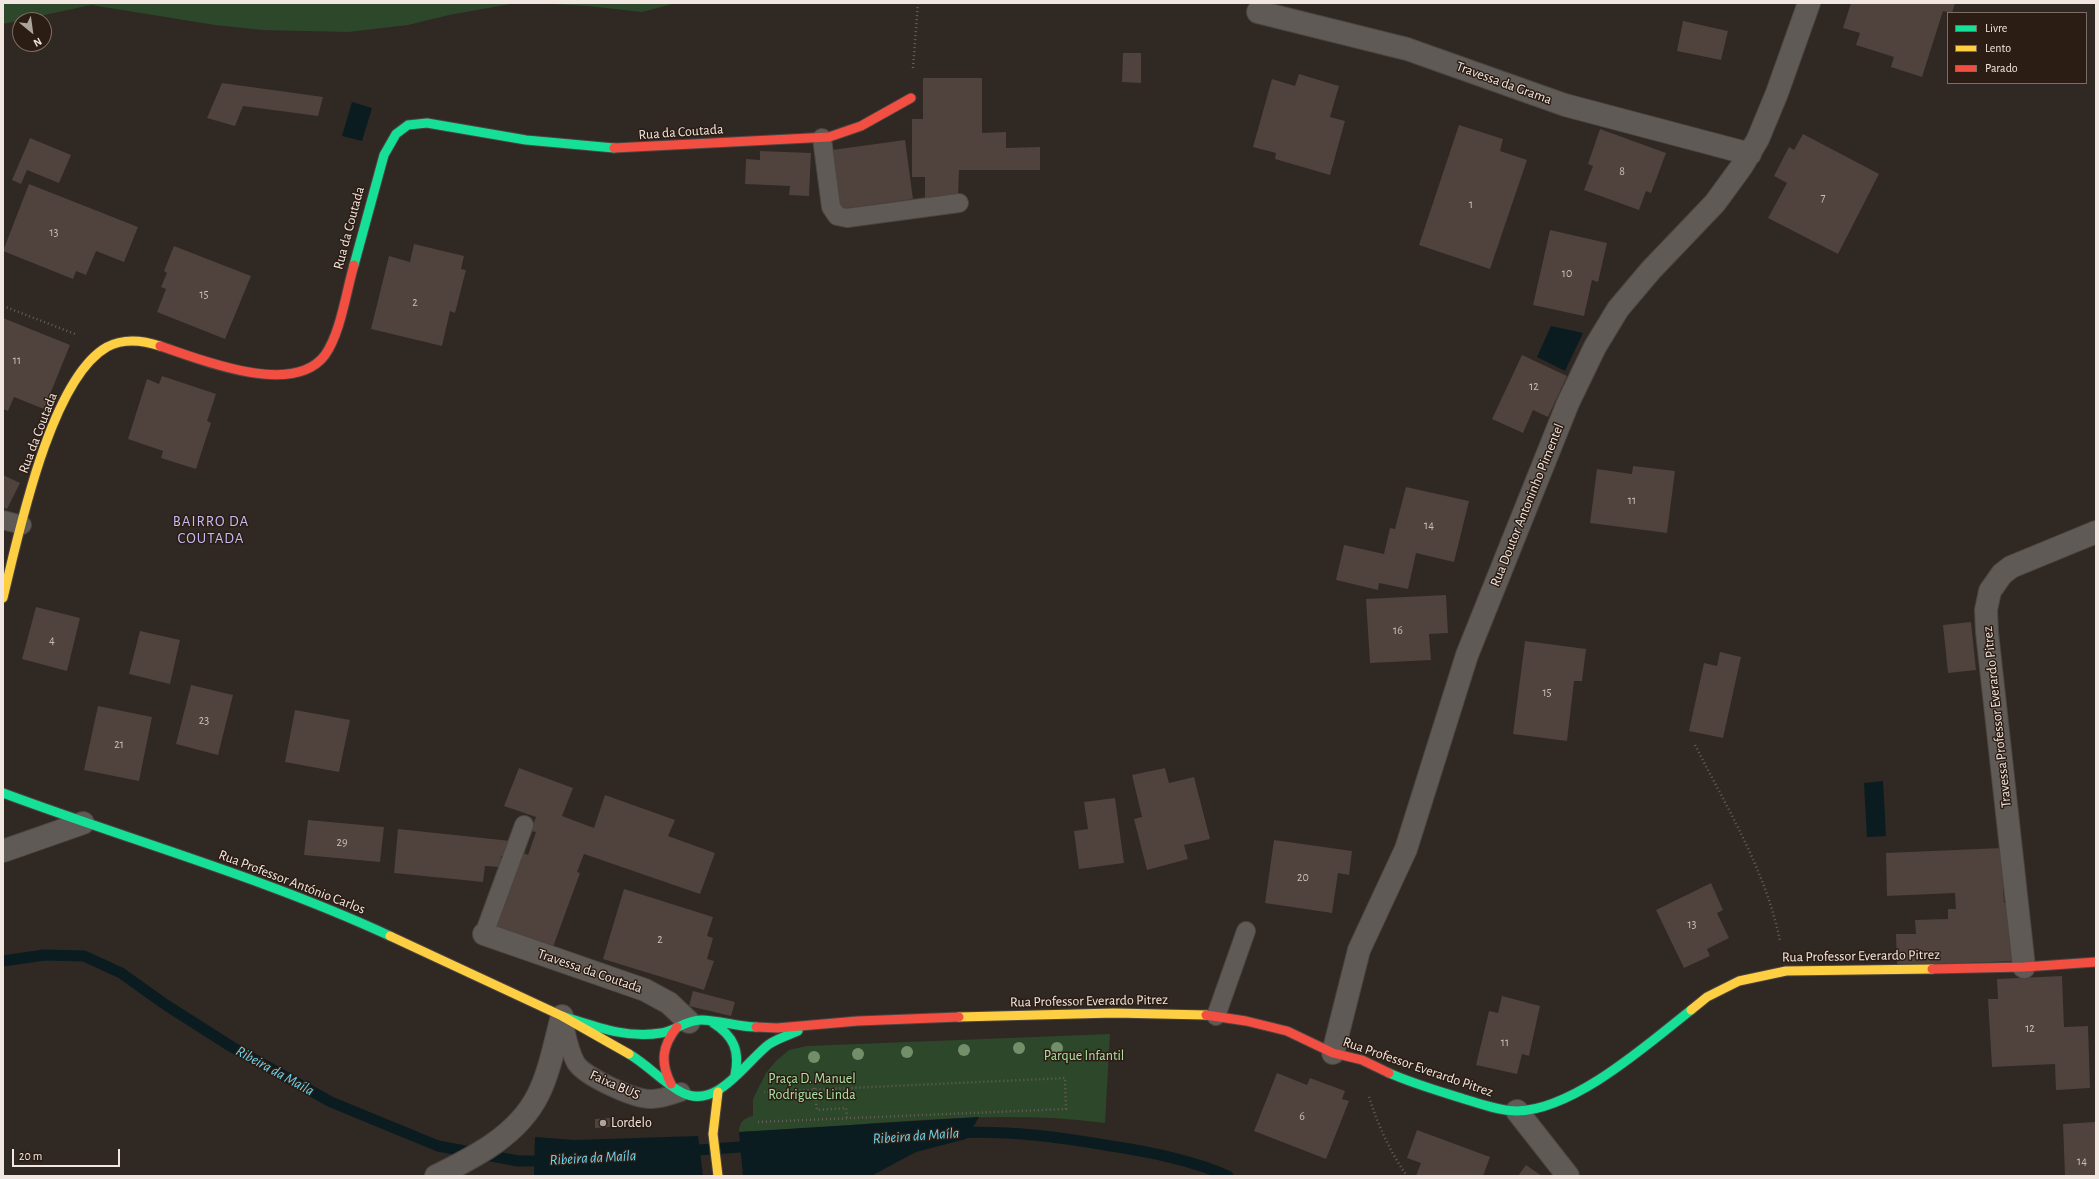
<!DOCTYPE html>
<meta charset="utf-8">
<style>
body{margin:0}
#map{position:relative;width:2099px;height:1179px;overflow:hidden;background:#302823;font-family:"Alegreya Sans",sans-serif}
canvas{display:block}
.frame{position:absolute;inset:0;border:4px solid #f1e7e0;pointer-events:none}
.legend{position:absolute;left:1947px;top:12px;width:140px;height:72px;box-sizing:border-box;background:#2c1d14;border:1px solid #7b6e66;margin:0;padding:5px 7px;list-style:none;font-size:12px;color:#f1e7e0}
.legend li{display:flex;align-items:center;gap:8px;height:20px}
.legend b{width:20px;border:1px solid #7b6e66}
.north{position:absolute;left:12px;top:12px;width:40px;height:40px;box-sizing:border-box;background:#2c1d14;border:1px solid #7b6e66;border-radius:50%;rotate:151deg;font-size:11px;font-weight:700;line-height:16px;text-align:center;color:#f1e7e0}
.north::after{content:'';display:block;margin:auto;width:14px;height:18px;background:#ada49e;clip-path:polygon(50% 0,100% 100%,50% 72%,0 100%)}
.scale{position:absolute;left:12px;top:1149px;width:108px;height:18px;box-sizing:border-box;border:2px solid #f1e7e0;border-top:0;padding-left:5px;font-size:12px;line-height:14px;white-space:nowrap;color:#f1e7e0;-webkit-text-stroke:3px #2c1d14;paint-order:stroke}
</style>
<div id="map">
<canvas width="2099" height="1179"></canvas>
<div class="frame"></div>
<ul class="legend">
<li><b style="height:5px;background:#16e098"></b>Livre</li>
<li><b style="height:5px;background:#ffcf43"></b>Lento</li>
<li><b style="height:5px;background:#f24e42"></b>Parado</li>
</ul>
<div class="north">N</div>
<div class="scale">20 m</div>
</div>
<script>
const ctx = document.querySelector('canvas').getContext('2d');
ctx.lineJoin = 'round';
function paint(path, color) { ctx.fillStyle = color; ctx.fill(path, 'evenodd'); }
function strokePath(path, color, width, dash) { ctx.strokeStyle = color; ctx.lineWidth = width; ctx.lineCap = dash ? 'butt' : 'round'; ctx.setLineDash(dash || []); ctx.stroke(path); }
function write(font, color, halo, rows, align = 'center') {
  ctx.font = font + ' "Alegreya Sans",sans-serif'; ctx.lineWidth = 3; ctx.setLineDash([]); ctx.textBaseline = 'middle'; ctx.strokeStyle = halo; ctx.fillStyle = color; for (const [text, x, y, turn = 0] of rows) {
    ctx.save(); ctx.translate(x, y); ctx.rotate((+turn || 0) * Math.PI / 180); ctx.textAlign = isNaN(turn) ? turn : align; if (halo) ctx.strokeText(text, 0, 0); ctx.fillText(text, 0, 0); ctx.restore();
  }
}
const green = new Path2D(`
 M3,3H516L449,15L408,25L348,32L262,30L215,25L91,5L3,24Z
 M533,3H676L642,12L588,6Z
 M1110,1034L1105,1123C983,1107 861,1128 739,1132C739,1122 744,1118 753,1116V1099L766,1073L776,1061L789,1050L807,1046Z`);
const water = new Path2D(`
 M352,102L372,108L362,141L342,136Z
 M1551,326L1583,333L1565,371L1537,357Z
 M1883,781L1886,836L1867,837L1864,783Z
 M979,1117L966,1139L916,1152L871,1176H743L739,1132Z
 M698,1136L703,1176H534L535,1137L575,1140Z`);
const stream = new Path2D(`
 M3,961L44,955L84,956L121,973L166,1005L232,1047L331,1102L438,1146L518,1161H548
 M954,1133C1007,1130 1059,1137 1111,1146C1152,1152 1191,1160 1228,1176
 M685,1151L754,1146`);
const building = new Path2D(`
 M1851,3H1955L1952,13L1943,11L1922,77L1891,67L1894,57L1856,45L1860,33L1843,28Z
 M1683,21L1728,31L1721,60L1677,51Z
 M1123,53H1141V83L1122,82Z
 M1299,74L1339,86L1330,117L1345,121L1330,175L1275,159L1276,153L1253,147L1272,79L1295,86Z
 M923,78H982V133L1006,132V148L1040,147V170H959L958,198H925V177H912V119H923Z
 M222,83L323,97L318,116L243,106L235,126L207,118Z
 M1459,125L1503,139L1500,151L1527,160L1490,269L1419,245Z
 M1600,129L1666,153L1651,193L1646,191L1639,210L1584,190L1593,166L1588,164Z
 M1803,134L1879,174L1838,254L1768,218L1787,183L1774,176L1789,147L1794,150Z
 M30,138L71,155L59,183L27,170L21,184L12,180Z
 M905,140L913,199L841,209L832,150Z
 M760,151L811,153L809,196L789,195L790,186L745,184L746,159L760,160Z
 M29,184L138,227L124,262L96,251L86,275L76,271L73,279L3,251Z
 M1550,230L1607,243L1598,282L1592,280L1584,316L1533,305Z
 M414,244L464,256L461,269L466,270L455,313L450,311L442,346L371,329L389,256L410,262Z
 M174,246L251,276L225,339L157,312L166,289L161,287L167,273L164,271Z
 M3,318L70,345L44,409L14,397L8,411L3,409Z
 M1522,355L1567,376L1548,417L1533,410L1523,433L1492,419Z
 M162,376L216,394L207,421L211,423L196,469L161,458L163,451L128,439L147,379L159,384Z
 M1633,466L1675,471L1667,533L1590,523L1597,469L1632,474Z
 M3,475L20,483L7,509L3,507Z
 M1406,487L1469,501L1454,562L1416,553L1408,589L1379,583L1378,590L1336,580L1344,545L1384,554L1390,528L1395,529Z
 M1446,595L1448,633L1429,634L1431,660L1370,663L1366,599Z
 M36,607L80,618L67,671L22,659Z
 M1971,622L1976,670L1948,673L1943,625Z
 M140,631L180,640L170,684L129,674Z
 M1525,641L1586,649L1582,681H1574L1567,741L1513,734Z
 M1720,652L1741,657L1723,738L1689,731L1704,663L1717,666Z
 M191,685L233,695L218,755L176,744Z
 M98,706L152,717L139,781L84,770Z
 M295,710L350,720L339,772L285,762Z
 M519,768L573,788L562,816L594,828L605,795L675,820L668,836L715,853L700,894L584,854L577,872L580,873L553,947L492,926L519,851L528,855L536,832L531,831L536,817L504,806Z
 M1165,768L1169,783L1194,777L1210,839L1184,845L1188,859L1147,870L1134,819L1142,817L1132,775Z
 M1115,798L1124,863L1079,869L1074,831L1088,829L1084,802Z
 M308,820L384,827L380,862L304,855Z
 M398,829L511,841L509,857L501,856L500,867L485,866L483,882L394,873Z
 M1274,840L1352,851L1349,875L1338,873L1332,913L1265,903Z
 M2001,848L2004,903H2010L2013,961L1897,966L1896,934H1916L1915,920L1948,919V909H1956L1955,893L1887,896L1886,853Z
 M1711,883L1723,910L1717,913L1729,938L1707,949L1710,956L1684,968L1656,910Z
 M624,889L713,917L707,936L713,938L707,959L714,961L704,990L603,959Z
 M2062,976L2064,1027L2088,1026L2090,1088L2056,1090L2055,1064L1992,1067L1988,999H1998L1997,979Z
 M693,991L735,1002L731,1016L689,1006Z
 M1502,996L1540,1006L1529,1056L1522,1054L1517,1074L1476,1065L1489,1011L1498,1013Z
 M1277,1073L1307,1085L1310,1078L1345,1091L1342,1099L1349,1101L1326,1159L1254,1131Z
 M610,1118V1127L595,1128V1119Z
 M2095,1122L2096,1176H2065L2063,1124Z
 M1417,1130L1490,1157L1483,1176H1416L1421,1163L1407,1158Z
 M1526,1165L1542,1176H1518Z`);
const path = new Path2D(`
 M913,68L918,3
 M3,306L75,334
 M1695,745C1727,808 1766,871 1780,941
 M814,1088L817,1110L846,1108L847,1118
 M1369,1097C1378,1125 1390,1152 1407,1176
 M758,1122L1066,1109L1065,1078L764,1092`);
const lane = new Path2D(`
 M822,138L831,207L837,216L847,218L959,203
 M3,520L22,525
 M484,934L524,825
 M562,1016C566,1031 568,1049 576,1063C585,1077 635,1100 652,1099C662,1099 672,1095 681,1092
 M1216,1016L1246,931`);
const street = new Path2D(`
 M1258,12L1407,49L1565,105L1750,154
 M3,851L83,823
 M484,934L645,990L669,1003L689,1022
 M2024,967L1987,632L1986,610L1990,591L2002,574L2011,567L2096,532
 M1333,1053L1359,950L1406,849L1467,655L1568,403L1595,347L1618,309L1651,270L1715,203L1742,166L1758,139L1777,93L1809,3
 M1517,1111L1568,1176
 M436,1176C475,1157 518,1135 538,1095C550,1071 555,1042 562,1016`);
const fast = new Path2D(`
 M354,265L384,155L396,134L408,125L427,123L526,140L614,148
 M3,793C132,841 265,878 390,936
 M562,1016C594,1026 626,1039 661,1033C675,1031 686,1020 701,1020C719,1020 738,1027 756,1027
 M713,1023C734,1036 740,1051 735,1075
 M629,1054C648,1065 662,1082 681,1092C716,1111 744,1064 768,1045C776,1039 789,1035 798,1031
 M1389,1073C1414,1084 1439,1091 1464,1099C1481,1104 1499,1111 1517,1111C1574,1110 1648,1044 1691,1010`);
const slow = new Path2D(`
 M3,598C18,537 50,379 107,347C124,338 142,340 160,346
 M390,936L562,1016L629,1054
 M1691,1010L1707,997L1739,981L1786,971L1932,969
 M959,1017L1114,1013L1206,1015
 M718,1092L713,1134L718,1176`);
const jam = new Path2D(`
 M614,148L829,137L861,126L911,98
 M160,346C199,359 293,398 325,355C341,332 346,292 354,265
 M1932,969L2024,967L2096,962
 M1206,1015L1246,1021L1287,1031L1333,1053L1362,1060L1389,1073
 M756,1027L777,1028L858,1021L959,1017
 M671,1084C660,1062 662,1046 677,1027`);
const trees = [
 [1019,1048],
 [1057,1048],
 [964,1050],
 [907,1052],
 [858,1054],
 [814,1057]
];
const markers = [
 [603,1123,4,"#ada49e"]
];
const numberNames = [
 ["8",1622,171],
 ["7",1823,197],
 ["1",1471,204],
 ["13",54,232],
 ["10",1567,273],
 ["15",204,294],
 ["2",415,302],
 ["11",17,360],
 ["12",1534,386],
 ["11",1632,500],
 ["14",1429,525],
 ["16",1398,630],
 ["4",52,640],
 ["15",1547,692],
 ["23",204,720],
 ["21",119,744],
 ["29",342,842],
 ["20",1303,877],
 ["13",1692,924],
 ["2",660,939],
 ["12",2030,1028],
 ["11",1505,1042],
 ["6",1302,1116],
 ["14",2082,1161]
];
const streetNames = [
 ["Travessa da Grama",1504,83,20],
 ["Rua da Coutada",681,132,-4],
 ["Rua da Coutada",349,228,-75],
 ["Rua da Coutada",38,433,-69],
 ["Rua Doutor Antoninho Pimentel",1527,505,-68],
 ["Travessa Professor Everardo Pitrez",1997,717,-96],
 ["Rua Professor António Carlos",292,882,21],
 ["Rua Professor Everardo Pitrez",1861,956,-1],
 ["Travessa da Coutada",590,971,19],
 ["Rua Professor Everardo Pitrez",1089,1001,-1],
 ["Rua Professor Everardo Pitrez",1418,1067,19],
 ["Faixa BUS",615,1085,24]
];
const parkNames = [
 ["Parque Infantil",1084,1056],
 ["Praça D. Manuel",812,1079],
 ["Rodrigues Linda",812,1095]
];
const poiNames = [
 ["Lordelo",611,1123]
];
const neighbourhoodNames = [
 ["BAIRRO DA",211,521],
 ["COUTADA",211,538]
];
const waterNames = [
 ["Ribeira da Maíla",275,1071,29],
 ["Ribeira da Maíla",916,1136,-4],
 ["Ribeira da Maíla",593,1158,-3]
];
paint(green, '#2d472a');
paint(water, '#0a1c20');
strokePath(stream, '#0a1c20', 11);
paint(building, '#50423d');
strokePath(lane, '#4b443f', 20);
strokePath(street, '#4b443f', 24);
strokePath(fast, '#4b443f', 11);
strokePath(slow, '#4b443f', 11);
strokePath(jam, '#4b443f', 11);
strokePath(path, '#665f5a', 2.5, [1, 3]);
strokePath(lane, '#605a56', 18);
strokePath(street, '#605a56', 22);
strokePath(fast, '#16e098', 9);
strokePath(slow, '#ffcf43', 9);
strokePath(jam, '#f24e42', 9);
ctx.fillStyle = '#738f6a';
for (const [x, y] of trees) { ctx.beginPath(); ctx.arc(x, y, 6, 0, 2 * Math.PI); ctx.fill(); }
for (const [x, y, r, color] of markers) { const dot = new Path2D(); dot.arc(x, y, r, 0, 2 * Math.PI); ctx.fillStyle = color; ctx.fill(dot); strokePath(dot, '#2c1d14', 1.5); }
write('12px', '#c9beb7', null, numberNames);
write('14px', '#f1e7e0', '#2c1d14', streetNames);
write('14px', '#aae4a5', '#2c1d14', parkNames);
write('14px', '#f1e7e0', '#2c1d14', poiNames, 'left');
ctx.letterSpacing = '1px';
write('15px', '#c6bcf5', '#2c1d14', neighbourhoodNames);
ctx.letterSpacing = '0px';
write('italic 15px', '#6dd6f0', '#2c1d14', waterNames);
</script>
